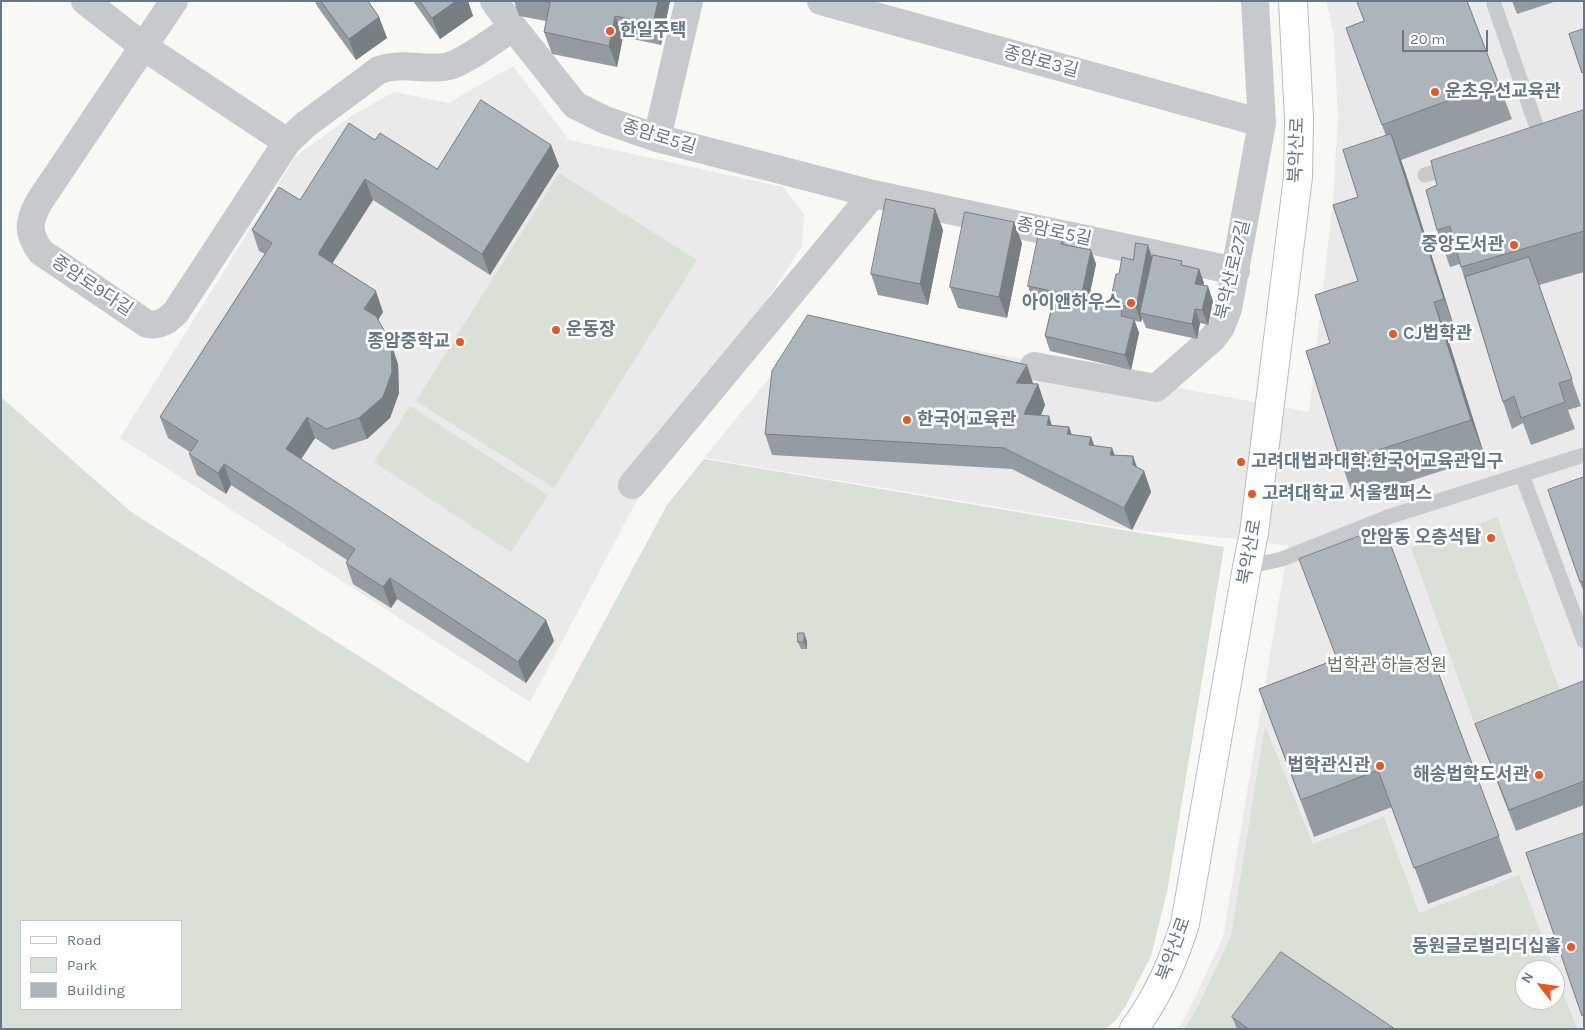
<!DOCTYPE html>
<meta charset="utf-8">
<style>
body{margin:0}
#map{position:relative;width:1585px;height:1030px;overflow:hidden;background:#f8f8f5;font-family:Karla,sans-serif}
canvas{display:block}
.frame{position:absolute;inset:0;border:2px solid #667888;pointer-events:none}
.legend{position:absolute;left:20px;top:920px;width:162px;height:90px;box-sizing:border-box;background:#fff;border:1px solid #c2c9cf;margin:0;padding:6px 9px;list-style:none;font-size:15px;color:#667888}
.legend li{display:flex;align-items:center;gap:10px;height:25px}
.legend b{width:25px;border:1px solid #c2c9cf}
.north{position:absolute;left:1515px;top:960px;width:50px;height:50px;box-sizing:border-box;background:#fff;border:1px solid #c2c9cf;border-radius:50%;rotate:300deg;font-size:14px;font-weight:700;line-height:20px;text-align:center;color:#667888}
.north::after{content:'';display:block;margin:auto;width:18px;height:22px;background:#eb5723;clip-path:polygon(50% 0,100% 100%,50% 72%,0 100%)}
.scale{position:absolute;left:1402px;top:30px;width:86px;height:22px;box-sizing:border-box;border:2px solid #667888;border-top:0;padding-left:6px;font-size:15px;line-height:18px;white-space:nowrap;color:#667888;-webkit-text-stroke:4px #fff;paint-order:stroke}
</style>
<div id="map">
<canvas width="1585" height="1030"></canvas>
<div class="frame"></div>
<ul class="legend">
<li><b style="height:6px;background:#fff"></b>Road</li>
<li><b style="height:14px;background:#d9e0d6"></b>Park</li>
<li><b style="height:14px;background:#acb5bb"></b>Building</li>
</ul>
<div class="north">N</div>
<div class="scale">20 m</div>
</div>
<script>
const ctx = document.querySelector('canvas').getContext('2d');
ctx.lineJoin = 'round';
function paint(path, color) { ctx.fillStyle = color; ctx.fill(path, 'evenodd'); }
function strokePath(path, color, width, dash) { ctx.strokeStyle = color; ctx.lineWidth = width; ctx.lineCap = dash ? 'butt' : 'round'; ctx.setLineDash(dash || []); ctx.stroke(path); }
function write(font, color, halo, rows, align = 'center') {
  ctx.font = font + ' Karla,"Noto Sans KR",sans-serif'; ctx.lineWidth = 5; ctx.setLineDash([]); ctx.textBaseline = 'middle'; ctx.strokeStyle = halo; ctx.fillStyle = color; for (const [text, x, y, turn = 0] of rows) {
    ctx.save(); ctx.translate(x, y); ctx.rotate((+turn || 0) * Math.PI / 180); ctx.textAlign = isNaN(turn) ? turn : align; if (halo) ctx.strokeText(text, 0, 0); ctx.fillText(text, 0, 0); ctx.restore();
  }
}
const built = new Path2D(`
 M1326,1H1584V1029H1178L1188,1012L1223,937L1288,546L1247,540L1135,530L704,458L816,321L1309,412L1333,201L1338,118L1334,35ZM1525,970H1555V1000H1525Z
 M513,66L569,140L783,187L804,214L802,246L636,502L530,702L120,438L295,157L353,115L394,92L448,103Z`);
const green = new Path2D(`
 M559,173L697,260L554,488L416,401Z
 M1,397L131,512L528,763L667,505L704,459L1224,547L1167,892L1151,956L1125,1007L1116,1020L1106,1029H1ZM21,921H181V1009H21Z
 M410,406L548,495L511,552L374,462Z
 M1497,517L1560,691L1474,722L1411,548Z
 M1265,726L1313,844L1384,817L1419,913L1519,875L1555,970H1525V1000H1555V970L1577,1029H1185L1199,1004L1231,936Z`);
const lane = new Path2D(`
 M1494,4L1535,122L1543,140
 M1425,175L1452,167
 M1522,475L1584,641
 M1247,567L1282,559L1388,517L1584,455`);
const street = new Path2D(`
 M85,1L144,47L287,142L305,125L379,70C401,62 423,70 445,67C462,65 498,37 513,27
 M174,1L39,202C28,222 27,233 41,252L147,324C160,326 167,321 176,312L287,142
 M494,1L513,27L575,105L605,120L657,138L873,194L1236,271
 M821,1L1262,123
 M657,138L689,1
 M1034,366L1156,388L1212,339L1221,327L1228,309L1262,123L1255,1
 M632,485L873,194`);
const secondary = new Path2D(`
 M1134,1029C1159,994 1172,964 1185,924L1247,567L1254,533L1298,177L1299,119L1293,1`);
const wall = new Path2D(`
 M315,1H368L379,17L387,38L356,60L317,6Z
 M413,1H468L473,16L440,39Z
 M514,1H670L661,45L623,37L617,67L552,54L544,32L546,21L519,16Z
 M1512,1H1557L1517,14Z
 M1346,28L1498,82L1512,119L1401,160L1457,336L1448,339L1485,457L1354,499L1341,462L1330,343L1358,281V197L1386,136Z
 M1584,110V272L1539,285L1581,406L1568,410L1575,429L1531,445L1523,423L1512,429L1503,402L1460,264L1450,267L1437,230V185Z
 M375,140L437,169L551,145L559,166L490,275L373,200L332,263L383,312L378,320L398,364L399,393L390,418L367,439L333,450L315,438L301,459L546,620L554,641L526,683L397,599L391,608L353,584L346,563L347,560L231,485L226,494L197,475L189,454L190,452L168,438L160,417L265,254L259,251L252,230L300,200Z
 M935,209L943,230L928,305L878,295L871,274Z
 M1063,238L1065,244L1091,250L1096,264L1088,303L1111,308L1110,303L1119,274L1133,260L1152,257L1199,269L1204,283L1203,285L1213,301L1208,325L1200,323L1197,339L1146,328L1142,318L1141,322L1135,321L1139,333L1131,370L1050,351L1045,336L1052,304L1033,301L1028,286Z
 M1022,243L1007,318L958,308L950,287Z
 M1034,384H1038L1045,405L1041,416L1052,425L1069,427L1072,435L1091,437L1094,446L1115,455L1133,456L1137,467L1144,471L1151,492L1132,530L1012,469L772,455L765,434Z
 M1584,477V593L1580,582Z
 M1384,527L1512,872L1428,904L1392,807L1314,837L1259,689L1336,659Z
 M807,641V649H801L798,642Z
 M1584,681V805L1516,831L1483,745Z
 M1232,1017L1395,1029H1237Z`);
const shadedWall = new Path2D(`
 M456,1H468L473,16L440,39L432,18Z
 M658,1H670L661,45L653,24Z
 M615,16L623,37L617,67L609,46Z
 M379,17L387,38L356,60L349,39Z
 M1391,134L1405,171L1457,336L1444,299Z
 M551,145L559,166L490,275L482,254Z
 M365,179L373,200L325,275L318,254Z
 M935,209L943,230L928,305L920,284Z
 M1014,222L1022,243L1007,318L999,297Z
 M1148,245L1153,260L1140,313L1142,318L1141,322L1136,308Z
 M1091,250L1096,264L1086,312L1081,297Z
 M1199,269L1204,283L1201,298L1195,284Z
 M1208,286L1213,301L1208,325L1202,310Z
 M376,291L383,312L372,330L364,309Z
 M1434,302L1448,339L1485,457L1471,420Z
 M1195,309L1200,323L1197,339L1192,324Z
 M1134,319L1139,333L1131,370L1125,355Z
 M391,343L398,364L399,393L390,418L367,439L359,418Z
 M1027,365L1034,386L1016,383Z
 M1038,384L1045,405L1032,436L1024,414Z
 M1049,416L1056,438L1047,425Z
 M307,417L315,438L294,470L286,449Z
 M1069,427L1076,448L1067,434Z
 M1091,437L1099,458L1089,445Z
 M1112,448L1120,469L1110,455Z
 M1133,456L1140,477L1144,471L1151,492L1132,530L1124,508L1133,465Z
 M224,464L231,485L226,494L218,473Z
 M390,578L397,599L391,608L383,587Z
 M546,620L554,641L526,683L518,662Z
 M804,633L807,641V649L804,642Z`);
const building = new Path2D(`
 M321,1H368L379,17L349,39Z
 M420,1H456L432,18Z
 M543,1H658L653,24L615,16L609,46L544,32L550,3Z
 M1357,1H1467L1498,82L1382,125L1346,28L1364,21Z
 M1584,29V72L1582,73L1569,34Z
 M481,100L551,145L482,254L365,179L318,254L376,291L364,309L376,316L391,343L392,372L383,397L359,418L326,429L307,417L286,449L546,620L518,662L390,578L383,587L346,563L355,549L224,464L218,473L189,454L198,441L160,417L272,243L252,230L279,187L300,200L349,123L375,140L380,133L437,169Z
 M1584,110V231L1461,267L1450,226L1437,230L1426,190L1437,185L1431,161Z
 M1391,134L1444,299L1434,302L1471,420L1341,462L1306,351L1330,343L1315,295L1358,281L1333,205L1358,197L1343,150Z
 M886,199L935,209L920,284L871,274Z
 M965,212L1014,222L999,297L950,287Z
 M1039,233L1063,238L1061,244L1091,250L1081,297L1028,286Z
 M1136,243L1148,245L1136,308L1110,303L1116,274H1119L1122,257L1133,260Z
 M1153,255L1182,261L1181,265L1199,269L1195,284L1208,286L1202,310L1195,309L1192,324L1140,313Z
 M1529,257L1572,379L1559,383L1565,402L1521,418L1514,396L1503,402L1465,277Z
 M1067,298L1122,311L1121,316L1134,319L1125,355L1045,336L1053,302L1065,305Z
 M808,315L1027,365L1016,383L1038,384L1024,414L1049,416L1047,425L1069,427L1067,434L1091,437L1089,445L1112,448L1110,455L1133,456V465L1144,471L1124,508L1004,448L765,434L772,371Z
 M1584,477V581L1580,582L1548,490Z
 M1384,527L1499,836L1414,868L1378,770L1301,800L1259,689L1337,659L1299,559Z
 M798,633H804V642H798Z
 M1584,681V781L1509,810L1475,724Z
 M1584,833V1015L1582,1016L1526,853Z
 M1281,952L1395,1029H1249L1232,1017Z`);
const markers = [
 [610,31,5,"#eb5723"],
 [1435,92,5,"#eb5723"],
 [1514,245,5,"#eb5723"],
 [1131,303,5,"#eb5723"],
 [556,330,5,"#eb5723"],
 [1393,334,5,"#eb5723"],
 [460,342,5,"#eb5723"],
 [907,420,5,"#eb5723"],
 [1241,462,5,"#eb5723"],
 [1252,494,5,"#eb5723"],
 [1491,538,5,"#eb5723"],
 [1380,766,5,"#eb5723"],
 [1539,775,5,"#eb5723"],
 [1571,947,5,"#eb5723"]
];
const poiNames = [
 ["한일주택",620,31],
 ["운초우선교육관",1445,92],
 ["중앙도서관",1504,245,"right"],
 ["아이앤하우스",1121,303,"right"],
 ["운동장",566,330],
 ["CJ법학관",1403,334],
 ["종암중학교",450,342,"right"],
 ["한국어교육관",917,420],
 ["고려대법과대학.한국어교육관입구",1251,462],
 ["고려대학교 서울캠퍼스",1262,494],
 ["안암동 오층석탑",1481,538,"right"],
 ["법학관신관",1370,766,"right"],
 ["해송법학도서관",1529,775,"right"],
 ["동원글로벌리더십홀",1561,947,"right"]
];
const streetNames = [
 ["종암로3길",1041,62,15],
 ["종암로5길",659,137,17],
 ["북악산로",1297,150,-88],
 ["종암로5길",1054,232,12],
 ["북악산로27길",1233,270,-77],
 ["종암로9다길",92,286,34],
 ["북악산로",1250,552,-80],
 ["북악산로",1174,949,-70]
];
const parkNames = [
 ["법학관 하늘정원",1387,666]
];
paint(built, '#e9eae9');
paint(green, '#d9e0d6');
strokePath(secondary, '#b8bdc2', 30);
strokePath(lane, '#c6cacd', 15);
strokePath(street, '#c6cacd', 28);
strokePath(secondary, '#fff', 28);
paint(wall, '#949ca1');
paint(shadedWall, '#787f83');
paint(building, '#acb5bb');
strokePath(building, '#787f83', 1);
for (const [x, y, r, color] of markers) { const dot = new Path2D(); dot.arc(x, y, r, 0, 2 * Math.PI); ctx.fillStyle = color; ctx.fill(dot); strokePath(dot, '#fff', 2); }
write('bold 18px', '#667888', '#fff', poiNames, 'left');
write('18px', '#667888', '#fff', streetNames);
write('18px', '#667961', '#fff', parkNames);
</script>
